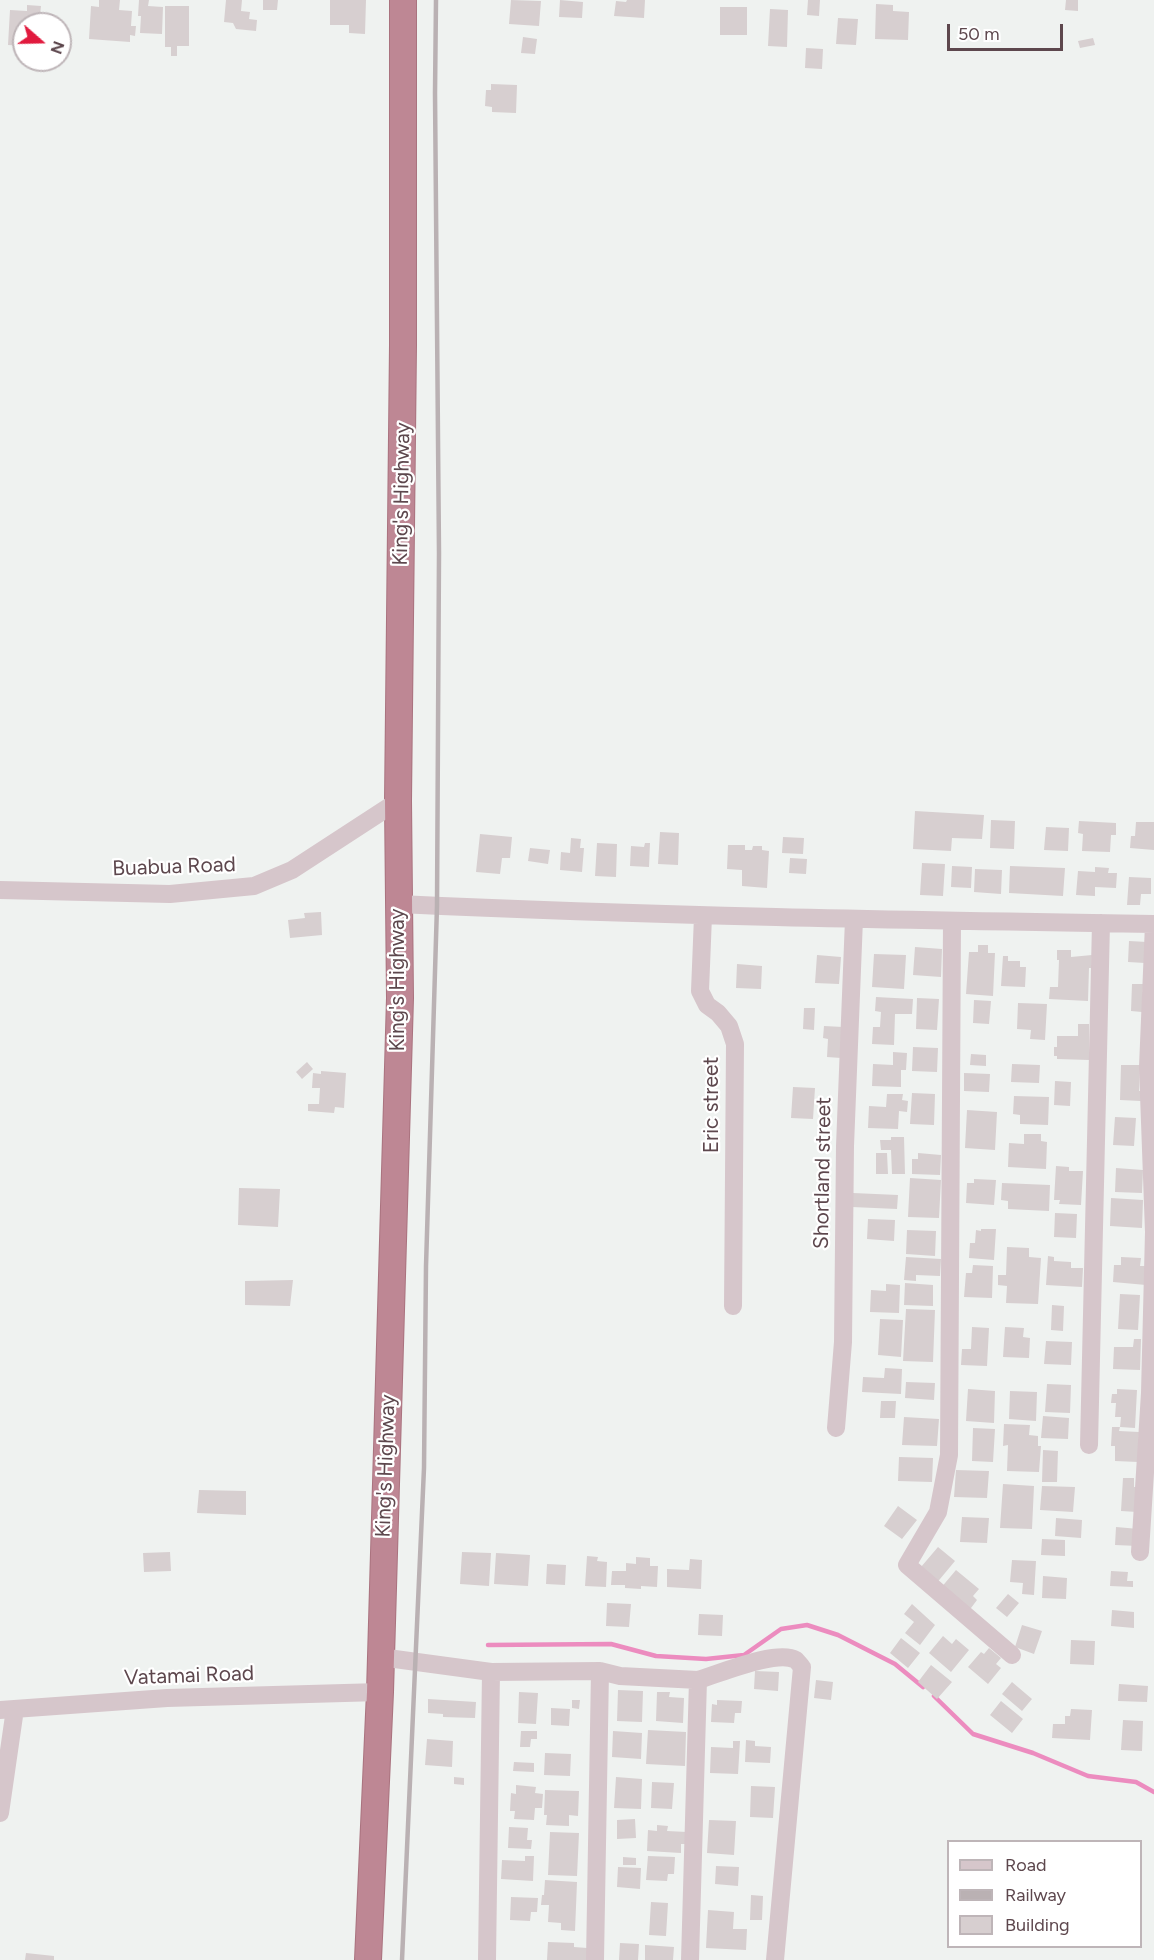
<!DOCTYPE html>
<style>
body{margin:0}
#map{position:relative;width:1154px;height:1960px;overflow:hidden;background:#eff2f0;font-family:Figtree,sans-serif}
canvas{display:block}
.legend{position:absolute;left:947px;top:1840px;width:195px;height:108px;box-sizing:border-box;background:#fff;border:2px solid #beb5b8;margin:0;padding:8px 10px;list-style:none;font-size:18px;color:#5d474d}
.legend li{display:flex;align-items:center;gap:12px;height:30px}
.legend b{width:30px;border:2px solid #beb5b8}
.north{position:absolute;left:12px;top:12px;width:60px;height:60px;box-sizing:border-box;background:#fff;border:2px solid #beb5b8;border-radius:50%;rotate:110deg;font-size:16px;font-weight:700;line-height:24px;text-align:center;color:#5d474d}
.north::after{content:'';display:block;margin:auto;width:21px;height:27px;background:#e11a3e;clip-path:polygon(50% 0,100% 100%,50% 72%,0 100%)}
.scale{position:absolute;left:947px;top:24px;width:116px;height:27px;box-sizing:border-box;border:3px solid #5d474d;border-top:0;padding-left:8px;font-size:18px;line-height:21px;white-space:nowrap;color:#5d474d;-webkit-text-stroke:4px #fff;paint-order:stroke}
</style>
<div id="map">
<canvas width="1154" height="1960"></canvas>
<ul class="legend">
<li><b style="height:8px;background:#d6c6cb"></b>Road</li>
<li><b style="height:8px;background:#bab1b3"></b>Railway</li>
<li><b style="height:16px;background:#d7cfd0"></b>Building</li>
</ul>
<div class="north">N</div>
<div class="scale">50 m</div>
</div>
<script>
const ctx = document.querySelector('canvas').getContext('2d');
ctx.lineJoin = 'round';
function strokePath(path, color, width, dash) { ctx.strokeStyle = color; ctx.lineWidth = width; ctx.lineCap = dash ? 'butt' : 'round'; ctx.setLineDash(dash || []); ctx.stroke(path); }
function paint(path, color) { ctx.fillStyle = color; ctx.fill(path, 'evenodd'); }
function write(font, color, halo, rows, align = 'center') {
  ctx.font = font + ' Figtree,sans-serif'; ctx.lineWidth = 4.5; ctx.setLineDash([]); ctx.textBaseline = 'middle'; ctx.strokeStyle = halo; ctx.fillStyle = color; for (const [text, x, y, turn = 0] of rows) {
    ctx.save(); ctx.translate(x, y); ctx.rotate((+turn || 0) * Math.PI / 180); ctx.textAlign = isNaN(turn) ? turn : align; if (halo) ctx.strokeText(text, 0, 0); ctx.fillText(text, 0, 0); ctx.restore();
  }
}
const stream = new Path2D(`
 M488,1645L611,1644L656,1656L706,1659L744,1655L781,1629L807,1625L838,1635L895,1664L923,1687
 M934,1696L973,1734L1033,1753L1088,1776L1136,1782L1154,1792`);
const building = new Path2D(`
 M99,0H120L119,10L132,11L131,26H136L135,36L130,35V42L89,39L91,6L99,7Z
 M139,0H149L148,6L163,7L162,34L140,33L141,16H138Z
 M226,0H242L241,11L250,12L249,19L257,20L256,31L236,29L233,23L224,22Z
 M263,0H278L277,10H263Z
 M330,0H366L365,34L349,33V25H330Z
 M511,0L541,1L539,26L509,24Z
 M560,0L583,2L582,18L559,17Z
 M627,0H645L644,18L614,16L616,1L626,2Z
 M808,0H820L819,16L807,15Z
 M1066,0H1078V11L1065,10Z
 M876,4L893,5V11L909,12L908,40L875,39Z
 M27,5L41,6L40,15H52V24H24V46L8,45L10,10L27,11Z
 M165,6H189V46H177V56H171V47H165Z
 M720,7H747V35H720Z
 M770,9L788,10L787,47L768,46Z
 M838,18L858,19L856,45L836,44Z
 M523,37L537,39L535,54L521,53Z
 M1093,38L1095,45L1080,48L1078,41Z
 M806,48L823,49L822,69L805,68Z
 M491,84L517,85L516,113L492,112V107L485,106L486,90H491Z
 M915,811L984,815L982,839L952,838L951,851L913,849Z
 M991,820L1015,821L1014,849L990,848Z
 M1079,821L1116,823V835H1111L1110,852L1082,851L1083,834L1078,833Z
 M1136,822H1154V850L1130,848L1131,836H1135Z
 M1046,827L1069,828L1068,851L1044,850Z
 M660,832L679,833L678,865L658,864Z
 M480,834L512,837L510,858H502L500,874L476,872Z
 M783,837L804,838L803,854L782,853Z
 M571,838L581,839L580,848H584L582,872L560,870L561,852L570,853Z
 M597,843L617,844L616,877L595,876Z
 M645,843H650L649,867L630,866L631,846L644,847Z
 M728,845H745V850H752L753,846H762V850L769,851L767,888L742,886V870L727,869Z
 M530,848L550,850L548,864L528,861Z
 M790,858L807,859L806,874L789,873Z
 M922,863L945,864L943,896L920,895Z
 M952,866L972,867L971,888L951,887Z
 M1010,866L1065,868L1063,896L1009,893Z
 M1095,867L1109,868L1108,873H1117L1116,888L1095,887V896L1076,895L1078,871L1095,872Z
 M975,869L1002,870L1001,894L974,892Z
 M1129,877L1151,878V894H1141L1140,905H1127Z
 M321,912L322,935L290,938L288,920L305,918L304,913Z
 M1129,941L1147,942L1145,963L1128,962Z
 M978,945H988V953H995L993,996L966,994L969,952H978Z
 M915,947L942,949L941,977L913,975Z
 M1057,950H1071V957L1092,955L1091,968H1089L1088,1001L1049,999L1050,987H1058L1059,960H1057Z
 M874,954L906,955L904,989L872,987Z
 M817,955L841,957L839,984L815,983Z
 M1003,956H1008V961H1020V967H1026L1025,987L1001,986Z
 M737,964L762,966L761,989L736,988Z
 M1132,984H1143L1142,1012L1131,1011Z
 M876,997L913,999L912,1014H895L894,1045L872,1044L873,1027H880L881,1012L875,1011Z
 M917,998L939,999L937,1030L916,1029Z
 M974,1000L991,1001L989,1024L973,1023Z
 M1018,1003L1047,1004L1045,1040L1030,1039L1031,1030L1017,1029Z
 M804,1008H815L814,1030L803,1029Z
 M1078,1024H1089V1060L1057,1059V1056H1054V1047H1057V1036H1078Z
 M824,1026L843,1027L841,1058L827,1057L828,1039L823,1038Z
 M913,1047L938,1048L937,1072L912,1071Z
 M893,1052L907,1053L906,1070H901V1087L872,1086L873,1064L893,1065Z
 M971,1054L986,1055V1066L970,1065Z
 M307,1062L313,1069L302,1079L296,1072Z
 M1012,1064L1040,1065L1039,1083L1011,1082Z
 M1121,1065H1140L1139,1091H1142L1141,1101L1120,1100Z
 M321,1071L346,1073L344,1108L335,1107L334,1113L308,1111V1104H319L320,1088H312L313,1073L321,1074Z
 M964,1073L990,1074L989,1092L964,1091Z
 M1055,1081L1071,1082L1070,1106L1054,1105Z
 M793,1087L815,1088L813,1119L791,1118Z
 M912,1093L935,1094L934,1125L910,1124Z
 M887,1094H903L902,1100L908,1101L907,1112L899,1111L898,1129L868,1128L869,1106L886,1107Z
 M1014,1096L1049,1097L1048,1125L1020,1124V1115L1013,1114Z
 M967,1110L997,1112L995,1150L965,1148Z
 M1115,1117L1136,1118L1134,1146L1113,1145Z
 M1024,1134H1041V1141L1047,1142L1046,1169L1008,1167L1009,1143L1024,1144Z
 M891,1137H904L905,1174H892L891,1150H881L880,1140H891Z
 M876,1153H887L888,1174H876Z
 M918,1153L941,1155L940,1175L912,1174V1159H918Z
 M1056,1166L1069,1167V1171H1083L1081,1205L1059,1204L1060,1200H1054Z
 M1116,1168L1143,1170L1142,1193L1115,1192Z
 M910,1178L941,1180L939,1218L908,1217Z
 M974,1179L996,1180L994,1205L966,1203L967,1183H974Z
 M1002,1183L1050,1185L1049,1211L1008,1209V1201L1001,1200Z
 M239,1188L280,1189L278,1227L238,1225Z
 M853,1193L898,1195L897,1209L852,1207Z
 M1111,1198L1143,1200L1142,1228L1110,1226Z
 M1055,1213L1077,1214L1076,1238L1054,1237Z
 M868,1219L895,1220L894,1241L867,1239Z
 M981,1229H996L994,1260L969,1258L970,1243H975L976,1230L981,1231Z
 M907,1230L936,1231L935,1256L906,1254Z
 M1007,1247L1029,1248V1257L1041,1258L1038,1304L1006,1303L1007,1286L998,1285V1275H1006Z
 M1048,1256L1054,1257V1261L1071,1262V1268H1083L1082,1287L1046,1285Z
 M906,1257L941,1259L940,1276L916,1275V1281L904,1280Z
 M1121,1257L1141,1258L1140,1266H1147L1146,1285L1113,1282L1114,1265H1121Z
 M973,1265L993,1266L992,1298L964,1297L966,1273H972Z
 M293,1280L290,1306L245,1305V1281Z
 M905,1283L933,1285V1306L904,1305Z
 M886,1284L900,1285L899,1313L870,1312L871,1290L886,1291Z
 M1120,1294L1140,1295L1138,1330L1118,1329Z
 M1052,1305L1064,1306L1063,1331L1051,1330Z
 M906,1309L935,1310L933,1362L903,1361Z
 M880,1319L903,1320L901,1357L878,1355Z
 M972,1327L989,1328L987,1366L961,1365L962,1349H971Z
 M1005,1327L1024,1328L1023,1337L1030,1338L1029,1358L1003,1357Z
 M1134,1339H1141L1140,1370L1113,1369L1114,1347H1133Z
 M1046,1341L1072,1342L1071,1365L1044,1364Z
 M885,1368L902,1369L901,1394L862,1392L863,1377L884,1378Z
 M906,1382L935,1383L934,1400L905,1398Z
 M1047,1384L1071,1385L1070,1413L1045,1412Z
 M968,1389L995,1391L994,1423L966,1421Z
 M1117,1389L1137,1390L1135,1428L1120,1427L1121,1417H1115L1116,1403H1111L1112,1394H1117Z
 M1010,1391L1037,1392L1036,1421L1009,1419Z
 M881,1401H896L895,1418H880Z
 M1043,1416L1069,1418L1068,1439L1041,1438Z
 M904,1417L939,1419L937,1446L902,1445Z
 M1004,1424L1030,1425L1029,1435L1038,1436V1446H1041L1039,1472L1007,1471L1008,1445L1003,1446Z
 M1112,1427H1120L1119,1431L1139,1432L1138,1462L1115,1461V1446H1111Z
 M973,1428L995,1429L993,1462L972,1461Z
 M1043,1450L1058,1451L1057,1482H1042Z
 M899,1457L933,1458L932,1482L898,1481Z
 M956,1470L989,1471L987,1498L954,1497Z
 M1123,1478H1134V1487H1138L1137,1512L1121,1511Z
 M1003,1484L1034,1486L1032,1529L1000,1528Z
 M1042,1486L1075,1487L1073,1512L1040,1510Z
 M199,1490L246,1491V1515L197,1513Z
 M898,1506L917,1520L902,1539L884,1526Z
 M962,1517L989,1518L987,1543L960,1542Z
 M1056,1518L1082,1520L1081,1538L1055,1536Z
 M1116,1527L1139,1529L1138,1546L1115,1545Z
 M1042,1539L1065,1540V1556L1041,1555Z
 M938,1547L955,1561L930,1591L921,1567Z
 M170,1552L171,1571L144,1572L143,1553Z
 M462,1552L491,1553L489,1586L460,1584Z
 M496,1553L530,1555L528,1586L494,1584Z
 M587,1556L598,1557L597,1561L607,1562L606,1587L585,1586Z
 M636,1557L650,1558V1566H658L657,1587L641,1586V1589L625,1588V1585H611L612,1571H626V1563L636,1564Z
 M690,1559L702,1560L701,1589L667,1587V1569L689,1570Z
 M1012,1560L1036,1561L1034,1595L1022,1594L1023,1583L1010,1582Z
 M547,1564L566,1565L565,1585L546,1584Z
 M956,1570L979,1589L973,1596L977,1600L968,1612L940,1589Z
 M1111,1571L1128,1572L1127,1581H1133V1587L1110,1586Z
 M1043,1576L1067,1578L1066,1599L1042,1598Z
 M1008,1594L1019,1603L1007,1617L996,1608Z
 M607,1603L631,1604L629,1627L606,1626Z
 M912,1604L935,1625L920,1645L905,1633L914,1622L904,1614Z
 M1112,1610L1134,1612V1628L1111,1626Z
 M699,1614L723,1615L722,1636L698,1635Z
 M1022,1625L1042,1631L1034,1654L1015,1647Z
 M943,1636L952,1644L956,1639L969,1650L951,1672L929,1653Z
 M901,1638L920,1653L908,1668L890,1653Z
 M1071,1640L1095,1641L1094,1665L1070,1664Z
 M989,1648L1001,1658L996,1664L1001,1668L988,1684L968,1667L981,1652L984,1654Z
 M931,1665L952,1682L937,1699L918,1682Z
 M755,1671L779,1672L778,1691L754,1689Z
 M816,1680L833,1682L831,1700L814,1698Z
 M1012,1682L1032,1699L1022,1711L1002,1694Z
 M1119,1684L1148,1686L1147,1702L1118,1701Z
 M618,1690L643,1691L642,1722L617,1721Z
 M519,1692L538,1693L536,1724L518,1723Z
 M657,1692H670L669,1697L684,1698L683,1723L656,1721Z
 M428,1699L476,1702L475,1718L443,1717V1714L428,1713Z
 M572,1700H580L579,1709L572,1708Z
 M717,1700L742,1701L741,1713H735L734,1723L711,1722L712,1704L717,1705Z
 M1001,1701L1023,1719L1012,1733L990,1715Z
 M551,1708L570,1709L569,1726L551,1725Z
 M1071,1709L1092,1710L1090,1740L1052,1738L1053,1724H1065V1716H1070Z
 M1123,1720L1143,1721L1142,1751L1121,1750Z
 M648,1730L686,1732L685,1766L646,1764Z
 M521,1731H537V1739H531L530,1747H520Z
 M613,1731L642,1733L641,1759L612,1757Z
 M427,1739L453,1741L452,1767L425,1765Z
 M746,1740L755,1741V1746L771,1747L770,1763L745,1762Z
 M733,1741H740L738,1774L710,1773L711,1747L733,1748Z
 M545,1753L571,1754L570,1776L544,1775Z
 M514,1762L534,1763V1772L513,1771Z
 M454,1777L464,1778V1785L454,1784Z
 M616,1777L642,1779L641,1809L614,1808Z
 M652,1782L674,1783L672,1809L651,1808Z
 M516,1785L536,1787L535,1793L543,1794L542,1808H535L534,1820L514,1819L515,1811H510L511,1793L516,1794Z
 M751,1786L775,1787L773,1818L750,1817Z
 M545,1790L579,1791L578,1816L569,1815V1826L546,1825L547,1815H544Z
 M635,1819L636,1838L617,1839V1820Z
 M709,1820L736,1821L734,1855L707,1853Z
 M657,1825L668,1826L667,1831L687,1832L686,1844H681V1853L647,1851L648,1830L657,1831Z
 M509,1827L528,1828L527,1840H532L531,1849L508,1848Z
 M550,1832L579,1833L577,1876L548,1875Z
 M525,1856H534L533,1881L501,1879L502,1860L525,1861Z
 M648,1856L675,1857L674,1874H668L667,1881L646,1880Z
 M623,1857L636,1858V1865H623Z
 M716,1866L739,1867L738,1886L715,1884Z
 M618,1867L641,1868L640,1889L617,1887Z
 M545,1880L577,1882L575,1931L561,1930V1923L548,1922L549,1905H541L542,1895H544Z
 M751,1895L763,1896L762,1920H750Z
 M511,1897L538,1898L537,1912H531L530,1921L510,1920Z
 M651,1902L668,1903L666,1936L649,1935Z
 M708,1910L734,1912L733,1929H747L746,1950L706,1948Z
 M548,1942L574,1943V1947L587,1948V1960H547Z
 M620,1943L639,1944L638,1960H619Z
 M645,1945L674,1947L673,1960H645Z
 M26,1953L54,1956V1960H25Z`);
const minor = new Path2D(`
 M0,890L170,894L254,886L292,870L398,801
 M399,904C650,916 902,920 1154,924
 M703,916L700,991L707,1005L718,1013L729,1026L735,1044L733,1306
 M952,921L949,1455L938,1512L907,1565L1012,1655
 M836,1428L843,1342L845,1146L854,919
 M1089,1445L1101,923
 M1140,1552L1150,1393L1154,1232L1148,1067L1154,924
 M380,1657L491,1672L600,1671L620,1676L698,1680L690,1960
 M698,1680C719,1674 777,1649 796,1660C797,1661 801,1666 802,1667L775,1960
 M0,1710L167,1698L380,1692
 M0,1813L15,1709
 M487,1960L491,1672
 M595,1960L600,1671`);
const highway = new Path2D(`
 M368,1960L380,1692L400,998L398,801L403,345V0`);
const rail = new Path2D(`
 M402,1960L424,1468L426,1266L437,906L439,553L435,93L436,0`);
const streetNames = [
 ["King's Highway",402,494,-89],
 ["Buabua Road",174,867,-2],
 ["King's Highway",398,980,-90],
 ["Eric street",712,1105,-90],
 ["Shortland street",823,1173,-89],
 ["King's Highway",386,1466,-88],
 ["Vatamai Road",189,1676,-2]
];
strokePath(stream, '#ec8cbf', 4.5);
paint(building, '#d7cfd0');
strokePath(highway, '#aa737f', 28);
strokePath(minor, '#d6c6cb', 18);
strokePath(highway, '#be8794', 26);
strokePath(rail, '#bab1b3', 4.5);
write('21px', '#5d474d', '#fff', streetNames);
</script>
